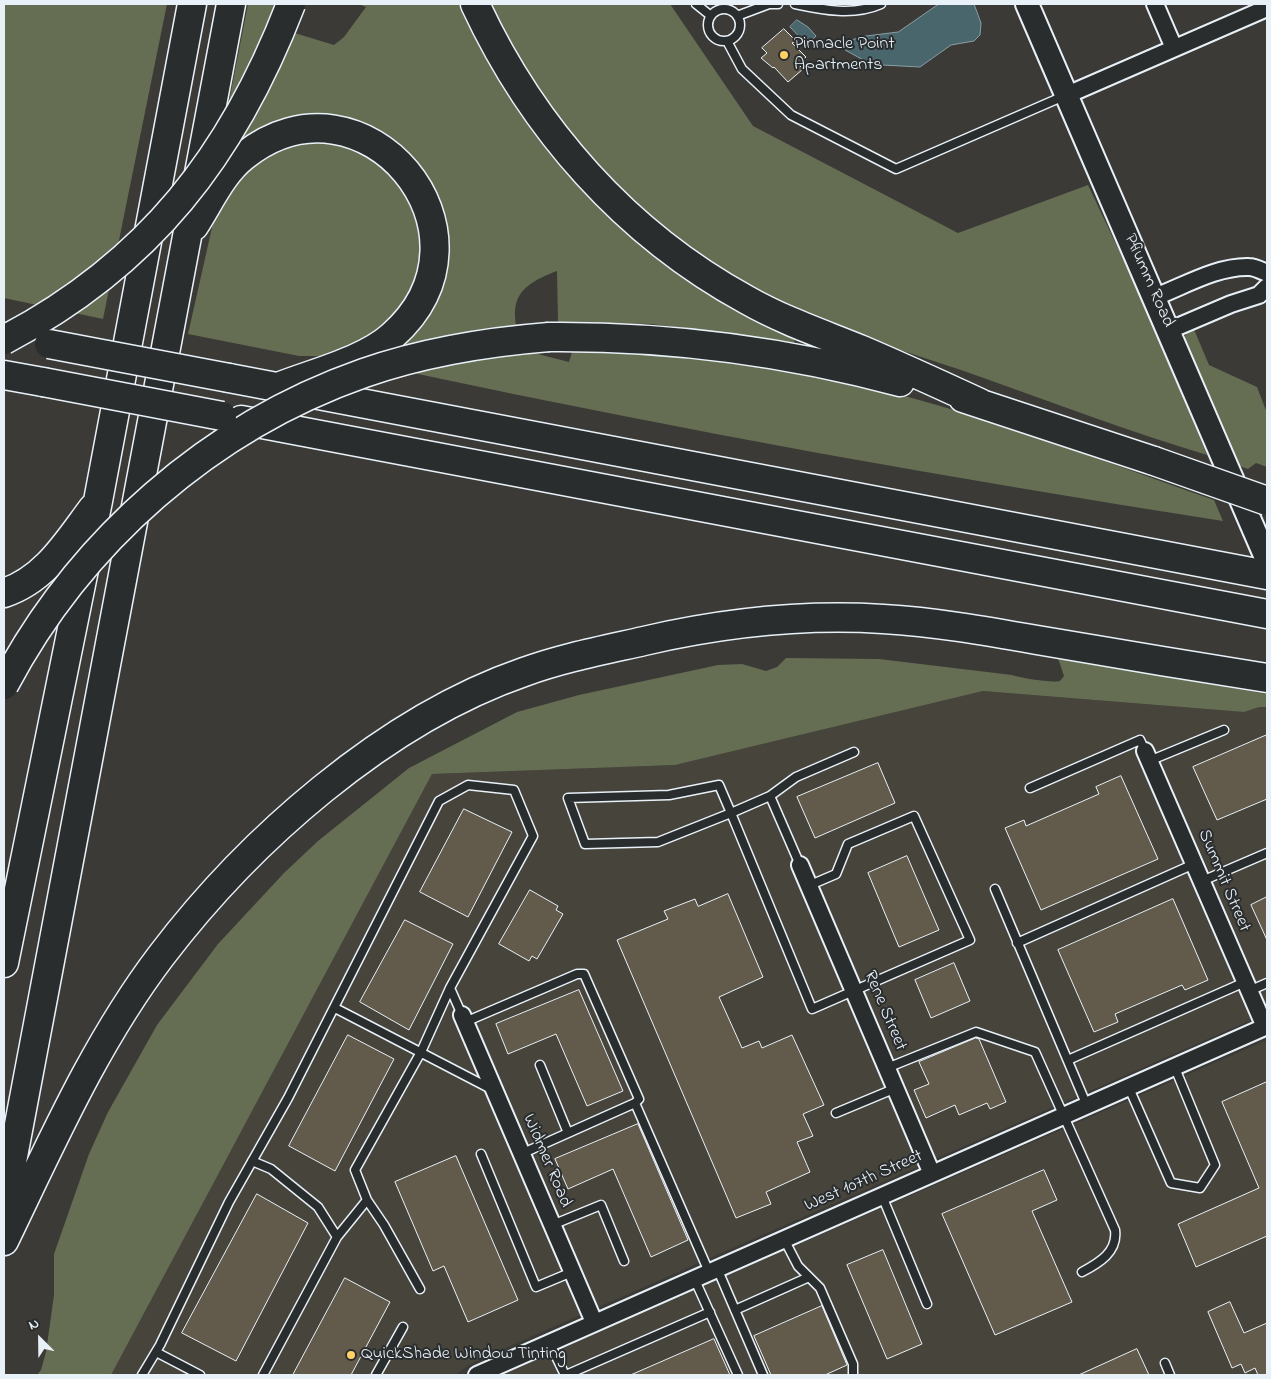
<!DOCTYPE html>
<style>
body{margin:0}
#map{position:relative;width:1271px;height:1379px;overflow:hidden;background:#3b3a36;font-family:"Indie Flower",sans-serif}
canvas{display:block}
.frame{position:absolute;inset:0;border:5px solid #e8f1f8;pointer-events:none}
.north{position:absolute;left:15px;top:1314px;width:50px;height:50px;-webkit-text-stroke:4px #2a2d2e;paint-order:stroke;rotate:337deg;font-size:14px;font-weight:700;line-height:20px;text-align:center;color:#e8f1f8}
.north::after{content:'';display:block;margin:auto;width:18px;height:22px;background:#e8f1f8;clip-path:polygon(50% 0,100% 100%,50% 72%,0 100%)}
</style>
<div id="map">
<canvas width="1271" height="1379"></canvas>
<div class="frame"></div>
<div class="north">N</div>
</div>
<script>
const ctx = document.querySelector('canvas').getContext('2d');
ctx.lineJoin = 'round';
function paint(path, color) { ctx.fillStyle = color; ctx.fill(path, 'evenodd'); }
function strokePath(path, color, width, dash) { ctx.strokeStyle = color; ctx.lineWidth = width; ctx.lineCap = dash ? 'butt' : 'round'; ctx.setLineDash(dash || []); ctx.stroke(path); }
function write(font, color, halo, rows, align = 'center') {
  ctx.font = font + ' "Indie Flower",sans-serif'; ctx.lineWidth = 4; ctx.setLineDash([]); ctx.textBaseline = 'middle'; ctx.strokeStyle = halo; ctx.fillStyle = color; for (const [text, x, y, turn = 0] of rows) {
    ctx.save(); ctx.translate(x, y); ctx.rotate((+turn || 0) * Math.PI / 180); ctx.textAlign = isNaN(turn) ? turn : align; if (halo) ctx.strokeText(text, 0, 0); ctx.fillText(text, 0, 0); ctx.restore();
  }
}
const built = new Path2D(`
 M983,691L1244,712L1259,706L1267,707V1013L510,1346L469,1365L455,1375H111L432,774L675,765Z
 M1267,1040V1375H500L526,1363Z`);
const green = new Path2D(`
 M4,4H167L103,319L4,298Z
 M248,4H283L275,27L334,45L344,37L366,7L358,4H465L551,149L795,336L794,343L651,324L558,322L557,271C511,288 509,305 522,350L569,362L572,352C643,354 713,358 783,369C931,393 1073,451 1214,500L1223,521C953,479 685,431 418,374L393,350L442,227L347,125L227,156L224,127Z
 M490,4H670L753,126L958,233L1088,185L1135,284L1207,455C1130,432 1054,403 978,376C927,358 874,343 824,322C678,262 556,147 490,4Z
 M323,140L382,160L420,214L425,268L385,329L343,352L319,356H299L188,334L213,223L230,193L252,168L277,151Z
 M1193,327L1209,365L1257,387L1267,413V467L1256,463L1248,469L1233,464L1184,340L1186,334Z
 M786,658L879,659L1012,675C1020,678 1053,683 1060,681L1064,676L1058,658L1267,694V707H1259L1244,712L983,691L675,765L432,774L111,1375H37L41,1370L46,1352L54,1295V1254L89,1154L108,1112L157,1025L218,944L284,873L318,841L409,768L517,712L579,695L718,665L742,664L766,671L777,667Z`);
const water = new Path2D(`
 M939,4H974L981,23L980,35L974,41L951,45L920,67L882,65L867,62L845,50L843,45L851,40L866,36L898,32Z
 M797,20L808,27L816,36L807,45L790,27Z`);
const building = new Path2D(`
 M784,29L796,41L792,43L806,57L798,64L803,69L788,82L774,67L773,68L761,58L767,53L762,48Z
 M1267,735V799L1217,820L1193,767Z
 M878,763L895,803L815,838L797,797Z
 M1121,776L1158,859L1041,910L1005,828L1024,820L1026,826L1099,794L1096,787Z
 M464,809L512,832L468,917L420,892Z
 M907,856L939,930L899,947L868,873Z
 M530,890L558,906L556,910L563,914L537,959L532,956L529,961L499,944Z
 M728,894L763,977L719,997L742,1048L759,1041L762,1048L792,1035L824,1105L803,1114L813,1136L797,1142L810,1172L766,1192L771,1204L736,1218L617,940L668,919L664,911L695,899L698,906Z
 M1267,897V940L1251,905Z
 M1173,899L1208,980L1185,990L1182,985L1115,1014L1118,1022L1094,1032L1058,950Z
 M405,920L453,944L409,1030L360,1002Z
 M954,963L970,1001L931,1018L915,980Z
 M579,990L623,1091L587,1106L556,1034L508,1054L496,1024Z
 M348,1035L394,1059L335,1171L289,1146Z
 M976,1038L979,1039L1006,1102L990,1109L987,1103L959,1115L955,1105L926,1118L914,1090L929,1084L919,1062Z
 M1267,1082V1236L1196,1267L1178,1224L1259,1188L1222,1102Z
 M638,1124L688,1240L651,1257L613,1169L568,1189L555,1159Z
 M456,1156L518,1300L468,1322L444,1266L433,1271L395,1182Z
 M1044,1170L1057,1200L1032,1211L1072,1302L995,1335L942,1214Z
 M257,1194L308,1223L236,1361L182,1333Z
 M883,1250L922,1344L887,1359L847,1265Z
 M345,1278L390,1302L351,1375H293Z
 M1230,1302L1244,1333L1267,1323V1375H1258L1255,1368L1245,1373L1241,1364L1232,1368L1208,1312Z
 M822,1306L847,1365L825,1375H771L754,1336Z
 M714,1339L730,1375H631Z
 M1137,1349L1149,1375H1079Z`);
const service = new Path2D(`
 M696,4L711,16
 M795,4C823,10 854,16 881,4
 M708 25a16 16 0 1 1 32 0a16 16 0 1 1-32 0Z
 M737,16L769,4H778
 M727,41L742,69L791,115L896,169L1064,96
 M1149,761L1224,730
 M1030,788L1140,740L1145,751
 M770,796L731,813L719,785L669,795L568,798L585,844L658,842L731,813L812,1009L970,940L914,816L848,844L836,874L808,886
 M800,865L770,796L796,777L854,752
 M1202,881L1267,853
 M995,889L1087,1106
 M1017,943L1194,864
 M1249,991L1267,983
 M335,1008L493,1090
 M465,1022L577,974H584L639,1099L635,1103L521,1154
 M1068,1060L1245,982
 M540,1065L568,1133
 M887,1068L976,1032L1035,1052L1115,1230C1118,1252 1099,1263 1082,1272
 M1129,1088L1171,1183L1200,1188L1215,1165L1175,1068
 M635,1103L709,1272
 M836,1113L896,1088
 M481,1154L536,1287L572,1272
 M252,1161L271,1169L318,1207L337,1237L263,1375
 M882,1196L927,1304
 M367,1200L384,1225L420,1289
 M552,1225L601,1205L624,1261
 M337,1237L367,1200L355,1170L421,1052L450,988
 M784,1239L798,1266L820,1288L853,1364V1375
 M717,1268L763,1375
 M694,1278L738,1375
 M735,1310L809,1277
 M549,1342L565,1375
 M156,1352L200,1375
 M1165,1363L1170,1375
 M142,1375L160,1345L229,1202L288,1098L439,801L468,785L514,790L533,836L450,988L462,1015
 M376,1375L403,1327
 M566,1375L710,1312`);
const minor = new Path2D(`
 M1155,4L1174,48
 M1067,95L1267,8
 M1155,297C1184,286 1217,266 1249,267C1255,267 1262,271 1267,273
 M1170,330L1231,304L1259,295L1267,287
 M1145,751L1265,1027
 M800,865L932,1174
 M462,1015L594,1322
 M477,1375L1267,1026`);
const secondary = new Path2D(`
 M1027,4L1267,560`);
const motorway = new Path2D(`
 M475,4C533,129 626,234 747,300C784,321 823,334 862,350C902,367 941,385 980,403
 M194,226C209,203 222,173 244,156C363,61 508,233 392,336C364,361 313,373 278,387
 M549,337C668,336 785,351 900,382
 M4,375L43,382
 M229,378L1267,575
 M963,398L1154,461
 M241,420L1267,614
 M4,593C46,579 68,541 93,508
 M4,963L98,501L192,4
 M4,1204L231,4
 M4,1241C51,1144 95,1043 161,956C249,840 385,720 524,672C562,658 604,650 644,641C722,623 803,614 883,619C935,622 986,631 1037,640C1114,653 1190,666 1267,678`);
const motorwayBridge = new Path2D(`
 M4,340C149,264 233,155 291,4
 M49,344L229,378
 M43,382L222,416
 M1154,461L1267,501
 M4,685C80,541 210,427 364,373C424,352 486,342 549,337`);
const markers = [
 [784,55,5,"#ffd166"],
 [351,1355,5,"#ffd166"]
];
const poiNames = [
 ["Pinnacle Point",794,45],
 ["Apartments",794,66],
 ["QuickShade Window Tinting",361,1355]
];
const streetNames = [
 ["Pflumm Road",1148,281,66],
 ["Summit Street",1223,881,67],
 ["Rene Street",884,1011,67],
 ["Widmer Road",546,1161,67],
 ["West 107th Street",864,1182,-24]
];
paint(built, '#47443c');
paint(green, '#656d53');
paint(water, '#4a666d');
strokePath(water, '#899ea5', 1);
paint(building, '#625a4a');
strokePath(building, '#e8f1f8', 1);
strokePath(service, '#e8f1f8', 11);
strokePath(minor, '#e8f1f8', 20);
strokePath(secondary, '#e8f1f8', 26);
strokePath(motorway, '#e8f1f8', 31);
strokePath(service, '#2a2d2e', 8);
strokePath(minor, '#2a2d2e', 16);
strokePath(secondary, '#2a2d2e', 22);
strokePath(motorway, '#2a2d2e', 28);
strokePath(motorwayBridge, '#e8f1f8', 31, []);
strokePath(motorwayBridge, '#2a2d2e', 28);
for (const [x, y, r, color] of markers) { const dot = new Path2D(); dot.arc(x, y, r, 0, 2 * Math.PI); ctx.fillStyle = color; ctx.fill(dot); strokePath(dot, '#2a2d2e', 2); }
write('18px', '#e8f1f8', '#2a2d2e', poiNames, 'left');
write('18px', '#e8f1f8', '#2a2d2e', streetNames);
</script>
